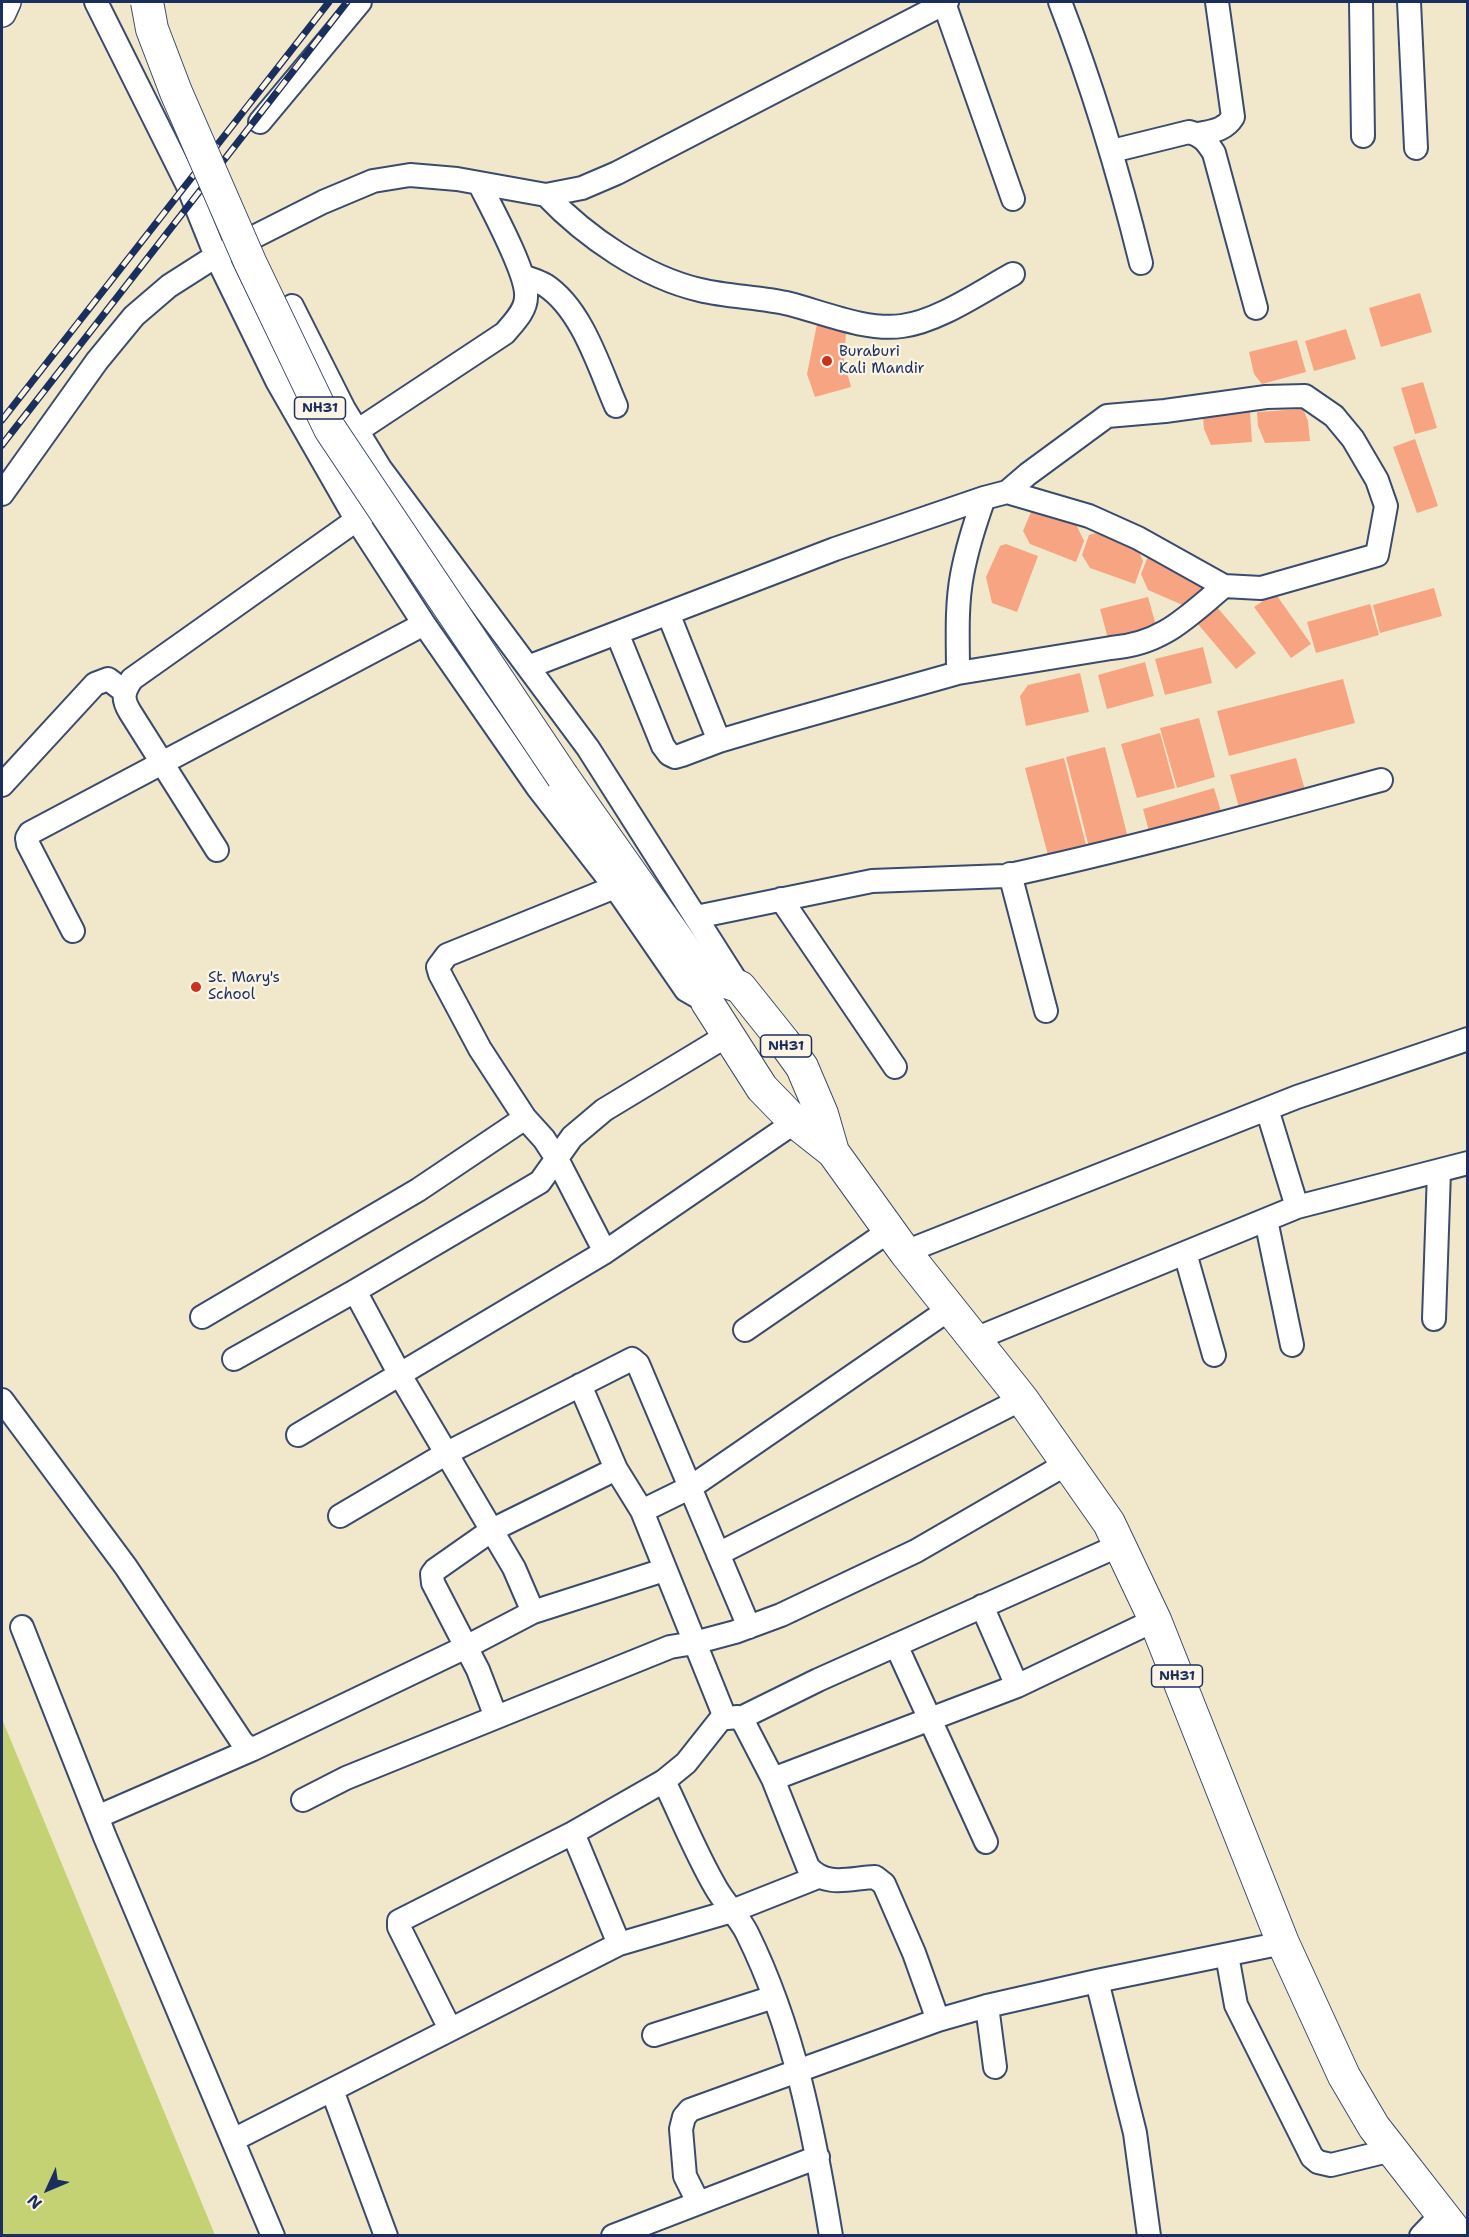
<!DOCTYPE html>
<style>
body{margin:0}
#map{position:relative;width:1469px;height:2237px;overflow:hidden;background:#f1e8cc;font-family:"Shantell Sans",sans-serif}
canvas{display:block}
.frame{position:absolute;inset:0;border:3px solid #1b2f5e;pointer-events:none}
.north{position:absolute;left:18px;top:2159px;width:60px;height:60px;-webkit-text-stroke:4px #fcf5e5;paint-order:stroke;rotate:226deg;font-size:16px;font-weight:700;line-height:24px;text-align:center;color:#1b2f5e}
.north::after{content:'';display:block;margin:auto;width:21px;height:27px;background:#1b2f5e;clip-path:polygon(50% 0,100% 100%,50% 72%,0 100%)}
</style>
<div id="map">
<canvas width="1469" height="2237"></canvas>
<div class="frame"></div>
<div class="north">N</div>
</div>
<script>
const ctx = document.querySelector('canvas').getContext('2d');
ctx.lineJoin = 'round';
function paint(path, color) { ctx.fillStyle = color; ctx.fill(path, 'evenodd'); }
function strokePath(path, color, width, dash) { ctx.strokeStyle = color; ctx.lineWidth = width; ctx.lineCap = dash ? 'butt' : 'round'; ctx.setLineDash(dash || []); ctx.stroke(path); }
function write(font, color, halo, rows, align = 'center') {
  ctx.font = font + ' "Shantell Sans",sans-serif'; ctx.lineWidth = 4.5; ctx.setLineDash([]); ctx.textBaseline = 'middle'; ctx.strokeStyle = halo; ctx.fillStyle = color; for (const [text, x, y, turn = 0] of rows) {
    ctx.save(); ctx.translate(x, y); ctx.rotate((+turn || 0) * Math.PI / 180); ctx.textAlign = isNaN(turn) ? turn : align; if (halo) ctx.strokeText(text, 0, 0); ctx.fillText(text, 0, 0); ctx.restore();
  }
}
const green = new Path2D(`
 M2,1719L215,2235H2Z`);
const building = new Path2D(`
 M1420,293L1432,332L1381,347L1369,308Z
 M817,324L846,333L844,361L851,387L815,397L807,374Z
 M1346,329L1356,359L1314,371L1305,341Z
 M1297,340L1306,372L1262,384L1254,374L1249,352Z
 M1423,382L1437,428L1415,434L1401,388Z
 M1303,409L1308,421L1310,441L1265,443L1258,426L1257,412Z
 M1250,412L1252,442L1211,445L1204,429L1203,416Z
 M1415,439L1438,506L1417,513L1393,447Z
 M1040,509L1075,522L1084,541L1076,562L1030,544L1023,531L1031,512Z
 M1096,533L1137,547L1143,561L1135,584L1090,568L1082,555L1089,535Z
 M1006,544L1038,556L1017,612L992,603L986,577L1000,546Z
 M1149,554L1207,578L1194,610L1148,590L1141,574Z
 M1434,588L1442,616L1380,633L1373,605Z
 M1275,593L1311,644L1291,658L1254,607Z
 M1148,597L1158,633L1110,646L1100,609Z
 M1370,604L1379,635L1316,653L1307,622Z
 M1217,607L1256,653L1236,669L1197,623Z
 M1203,647L1212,683L1165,695L1155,659Z
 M1145,662L1154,696L1107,709L1098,675Z
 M1080,673L1089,712L1026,726L1020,696L1028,685Z
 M1343,679L1355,723L1229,756L1217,711Z
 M1199,718L1215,777L1177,788L1160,728Z
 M1160,733L1175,788L1137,798L1121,744Z
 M1105,747L1128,838L1089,847L1066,757Z
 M1064,758L1087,849L1049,859L1025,768Z
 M1296,758L1307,797L1241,815L1230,775Z
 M1214,788L1223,818L1151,839L1143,809Z`);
const minor = new Path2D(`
 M96,2L187,184L216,256L277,381L356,519L424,624L538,788L615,887L686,990L707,1002
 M1060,2C1093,87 1119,174 1141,263
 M1361,2L1363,136
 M1409,2L1416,148
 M944,3L1013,199
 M260,122L360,2
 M1199,134C1213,131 1225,130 1233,117L1217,2
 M1112,151L1189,132C1202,135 1207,142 1214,153L1256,308
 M546,195C586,237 644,277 700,290C729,297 761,297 790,304C824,313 867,331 902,326C939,321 980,292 1013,274
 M523,276C530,279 538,281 545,285C582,309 599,367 616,406
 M292,306L344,409L380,468L588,748L740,987
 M357,431L505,333C513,323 526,311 526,297C528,274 491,207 479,183
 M1007,492L1089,516L1138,538L1224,586
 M2,494L97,361L134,316L169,286L216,256L323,202L373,181L410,175L457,179L546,195L582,188L617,173L947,2
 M668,613L719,741
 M528,667L835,549L984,498L1007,492L1028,474L1107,416L1165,411L1266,397L1305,396L1334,416L1353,439L1377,480L1386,506L1377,555L1261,588L1224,586C1186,618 1162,644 1111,648L958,673L773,725L719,741L682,755L675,757L669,754L663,746L617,633
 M958,673C958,641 956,607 962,575C967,548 975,523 984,498
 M2,785L95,684L108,679L124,691
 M217,850L130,712C122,699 123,692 132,679L369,511
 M1010,874L1046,1011
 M781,899L895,1067
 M696,917L872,881L1005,876C1131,849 1256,814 1381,780
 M73,931L28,844L27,838L30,833L424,624
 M1267,1109L1297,1207
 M1266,1220L1292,1345
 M605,1252L557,1159L544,1139L525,1118L480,1049L440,974L438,967L447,955L615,887
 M905,1252L1297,1097L1468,1039
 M1185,1253L1214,1355
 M355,1291L400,1375L514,1568L533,1612
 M202,1317L418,1190L525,1118
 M1434,1319L1439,1171
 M745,1330L889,1231
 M975,1339L1297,1207L1468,1163
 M234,1359L355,1291L540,1182L572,1137L604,1110L728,1035
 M580,1385L616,1469L642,1511L724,1715L727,1718L738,1717L744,1723L773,1779L808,1867C826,1888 850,1878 875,1877L884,1884L914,1953L938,2020
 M2,1400L126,1567L242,1742L251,1750
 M298,1435L605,1252L795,1122
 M642,1511L691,1487L951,1308
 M340,1516L447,1453L632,1359L638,1364L749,1627
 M718,1554L1022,1399
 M982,1606L1017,1686
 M22,1627L105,1837L273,2236
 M896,1645L986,1842
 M496,1717L478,1670L433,1583L432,1574L435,1570L492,1530L616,1469
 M741,1718L818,1680L1120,1545
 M773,1779L1017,1686L1155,1620
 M664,1781C681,1816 696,1854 716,1888C725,1904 739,1917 747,1933C794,2028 814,2132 831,2236
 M303,1800L346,1778L670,1647L694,1643L735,1632L781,1615L916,1551L1068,1463
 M97,1817L251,1750L466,1647L533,1612L664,1570
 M573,1833L619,1944
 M1227,1955L1236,2005L1312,2157L1318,2162L1331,2165L1392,2150
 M1097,1981L1135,2133L1149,2236
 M987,2006L995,2067
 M450,2029L399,1927V1921L573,1833L664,1781L686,1763L724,1715
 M654,2035L774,1997
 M332,2090L386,2236
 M233,2140L619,1944L732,1911L818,1877
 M698,2202L685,2176L681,2129L684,2117L690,2110L938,2020L987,2006L1097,1981L1283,1943
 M613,2236L818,2157
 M1421,2236L1442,2214`);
const major = new Path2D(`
 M2,13L7,2`);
const highway = new Path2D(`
 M563,777L701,973L707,1002L762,1088L795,1122L833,1152L905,1252L1022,1399L1109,1523L1155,1620L1283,1943L1344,2076L1374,2127L1459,2236
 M701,973L740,987L784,1042L802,1067L822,1114L833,1152`);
const rail = new Path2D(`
 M2,420L329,2
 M2,445L347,2`);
const highwayBridge = new Path2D(`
 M147,2L152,29L176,92L250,262L330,429L563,777`);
const markers = [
 [827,361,6,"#c8321e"],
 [196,987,6,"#c8321e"]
];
const shields = [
 [320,408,51],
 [786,1046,51],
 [1177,1676,51]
];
const shieldNames = [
 ["NH31",320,408],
 ["NH31",786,1046],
 ["NH31",1177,1676]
];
const poiNames = [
 ["Buraburi",839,352],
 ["Kali Mandir",839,369],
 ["St. Mary's",208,978],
 ["School",208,995]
];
paint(green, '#c4d274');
paint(building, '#f7a483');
strokePath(minor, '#3b4b6e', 26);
strokePath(major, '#3b4b6e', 30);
strokePath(highway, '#3b4b6e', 34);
strokePath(minor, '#fff', 22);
strokePath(major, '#fff', 27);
strokePath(highway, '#fff', 32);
strokePath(rail, '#1b2f5e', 7);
strokePath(rail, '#fcf5e5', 4.5, [14]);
strokePath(highwayBridge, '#3b4b6e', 34, []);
strokePath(highwayBridge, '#fff', 32);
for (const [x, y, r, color] of markers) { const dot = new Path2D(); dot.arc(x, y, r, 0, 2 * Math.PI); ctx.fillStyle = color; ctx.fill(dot); strokePath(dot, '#fcf5e5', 2); }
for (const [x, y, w] of shields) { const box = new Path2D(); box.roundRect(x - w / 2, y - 11, w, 22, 4.5); ctx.fillStyle = '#fcf5e5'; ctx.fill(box); strokePath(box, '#1b2f5e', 1.5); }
write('bold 14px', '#1b2f5e', null, shieldNames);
write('15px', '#1b2f5e', '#fcf5e5', poiNames, 'left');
</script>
